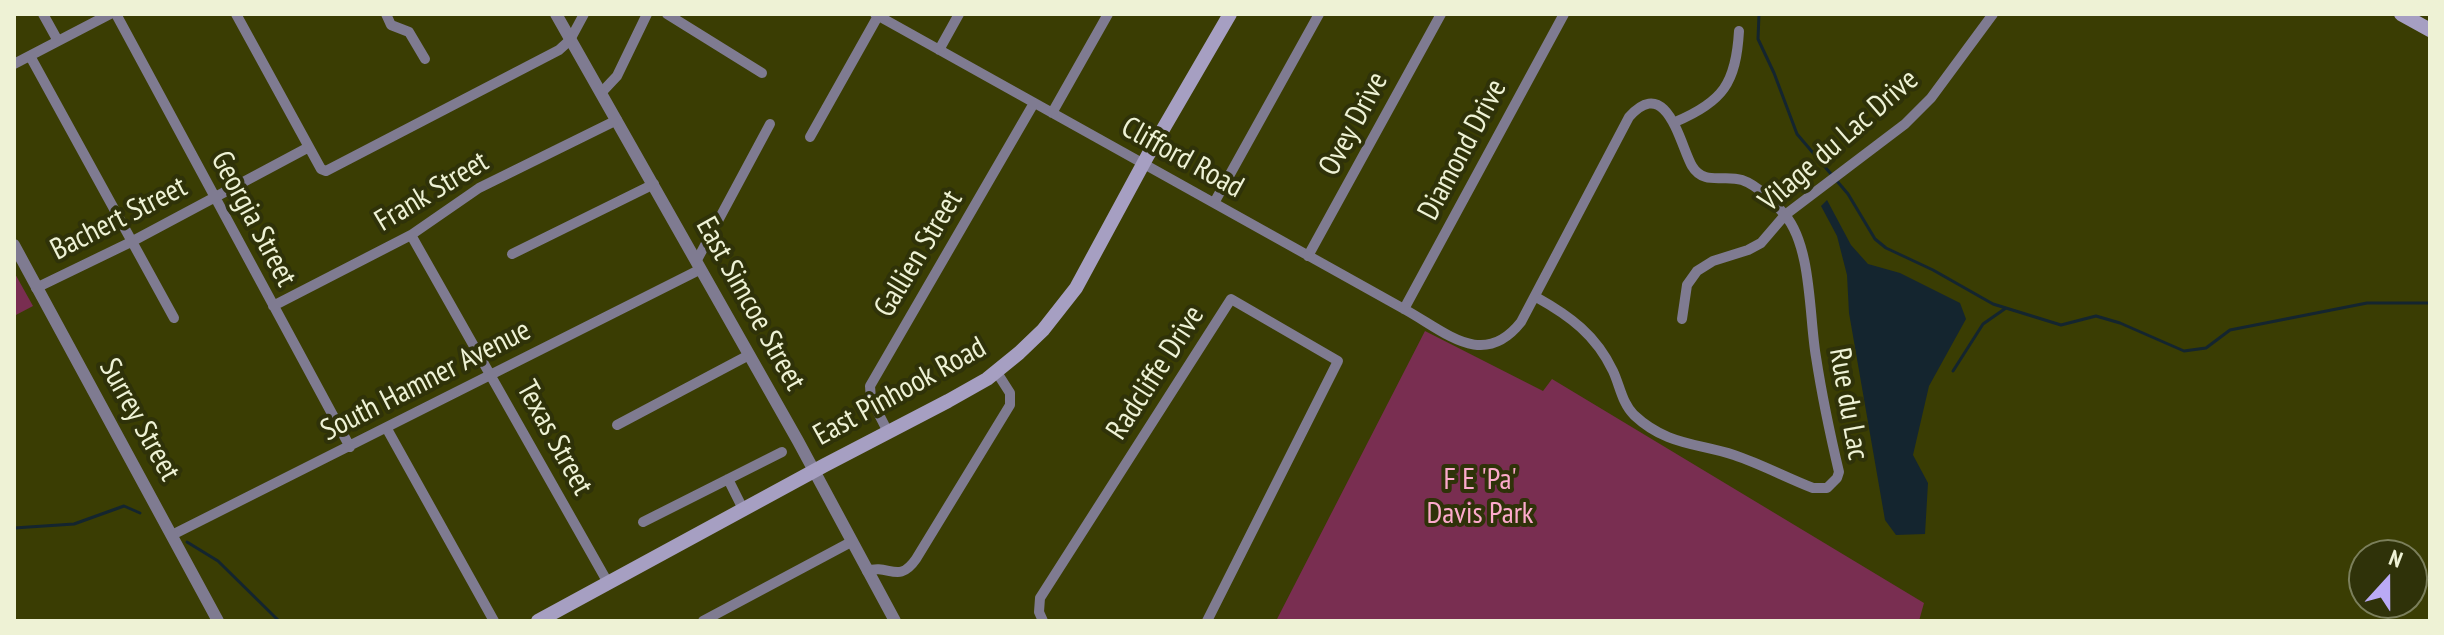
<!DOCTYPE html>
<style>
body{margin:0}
#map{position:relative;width:2444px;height:635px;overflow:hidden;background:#3a3d03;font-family:"PT Sans Narrow",sans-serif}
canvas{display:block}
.frame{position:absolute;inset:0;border:16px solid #eef2d5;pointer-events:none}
.north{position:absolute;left:2348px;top:539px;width:80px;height:80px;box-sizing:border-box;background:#2f3209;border:2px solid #7b7f5b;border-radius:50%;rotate:21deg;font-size:22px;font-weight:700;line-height:32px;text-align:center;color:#eef2d5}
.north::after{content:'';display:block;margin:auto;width:28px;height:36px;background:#baaaf6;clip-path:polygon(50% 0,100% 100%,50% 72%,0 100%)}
</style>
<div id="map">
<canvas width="2444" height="635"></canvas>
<div class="frame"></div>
<div class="north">N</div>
</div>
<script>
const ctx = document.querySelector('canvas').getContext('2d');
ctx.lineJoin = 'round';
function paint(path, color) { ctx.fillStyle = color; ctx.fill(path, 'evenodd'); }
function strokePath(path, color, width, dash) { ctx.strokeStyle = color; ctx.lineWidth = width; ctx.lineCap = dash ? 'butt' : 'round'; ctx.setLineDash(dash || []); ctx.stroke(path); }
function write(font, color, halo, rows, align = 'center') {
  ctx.font = font + ' "PT Sans Narrow",sans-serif'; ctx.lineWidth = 8; ctx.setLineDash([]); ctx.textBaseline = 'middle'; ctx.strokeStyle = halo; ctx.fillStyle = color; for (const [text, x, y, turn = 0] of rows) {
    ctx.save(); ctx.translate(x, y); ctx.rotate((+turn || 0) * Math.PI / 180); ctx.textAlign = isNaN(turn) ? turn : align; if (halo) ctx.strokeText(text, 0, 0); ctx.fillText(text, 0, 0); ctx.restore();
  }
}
const green = new Path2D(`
 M14,272L33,306L14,316Z
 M1425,331L1543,391L1552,379L1924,603L1919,621H1276Z`);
const water = new Path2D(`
 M1827,200L1851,245L1868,264L1900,273L1960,303L1966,319L1929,386L1913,455L1928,483L1925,534L1896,535L1885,520L1849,313L1847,275L1837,236L1821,206Z`);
const stream = new Path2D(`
 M1759,14L1758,39L1774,73L1797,134L1848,194L1875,239L1886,248L1933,270L1993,304L2061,325L2096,316L2120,323L2184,351L2206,348L2230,330L2367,303H2430
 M1953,371L1983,324L2006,308
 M14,528L74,524L124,506L140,513
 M187,542L218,561L279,621`);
const minor = new Path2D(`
 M43,14L58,41
 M116,14L350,447
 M236,14L321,169L326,171L559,50L570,40L584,14
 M386,14L391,25L409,32L425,59
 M667,14L762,73
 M875,14L1404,309C1446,332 1483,370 1521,322L1629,117C1667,74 1680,145 1692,166C1704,186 1724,174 1742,180C1757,185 1775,203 1785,215C1812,247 1809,317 1816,357C1822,396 1830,434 1839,472L1837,478L1827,488H1813C1787,478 1761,464 1734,455C1696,443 1666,445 1634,415C1622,403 1620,386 1613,371C1596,335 1570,316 1536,297
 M939,50L959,14
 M30,56L174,318
 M14,64L110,14
 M601,93L617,76L647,14
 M1052,113L1108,14
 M1675,122C1723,102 1736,83 1739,31
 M810,137L878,16
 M1214,203L1319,14
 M411,235L607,581
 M512,254L654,184
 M1308,256L1441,14
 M697,260L770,124
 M36,288L131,242L309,147
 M273,306L411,235L479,188L617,120
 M1404,309L1564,14
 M1682,319L1687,285L1697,271L1713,261L1748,250L1761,243L1785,215L1905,124L1931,98L1993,14
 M617,425L749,355
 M387,429L494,621
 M888,432L871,399L870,386L1034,103
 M728,479L743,509
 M643,522L782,452
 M172,535L701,269
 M867,571C889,563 898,585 916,559L1010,405V393L996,371
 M703,621L851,542
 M1043,621L1039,612L1040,598L1231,299L1338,361L1207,621`);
const tertiary = new Path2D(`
 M556,14L798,441L895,621
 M14,245L218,621`);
const secondary = new Path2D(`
 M2401,14L2430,30
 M538,621L825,465L948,401L987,379L1019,353L1043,330L1076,288L1148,155L1230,14`);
const streetNames = [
 ["Ovey Drive",1354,124,-62],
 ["Vilage du Lac Drive",1839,141,-41],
 ["Diamond Drive",1463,150,-62],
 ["Clifford Road",1182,158,29],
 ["Frank Street",432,192,-31],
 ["Bachert Street",119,219,-27],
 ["Georgia Street",253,219,62],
 ["Gallien Street",919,254,-59],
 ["East Simcoe Street",750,304,61],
 ["Radcliffe Drive",1156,373,-57],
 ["South Hamner Avenue",426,381,-27],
 ["East Pinhook Road",900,392,-29],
 ["Rue du Lac",1848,404,80],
 ["Surrey Street",139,420,61],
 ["Texas Street",554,438,61]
];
const parkNames = [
 ["F E 'Pa'",1480,480],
 ["Davis Park",1480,514]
];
paint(green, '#792e51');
paint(water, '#14252f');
strokePath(stream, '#14252f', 3);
strokePath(minor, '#7f7b91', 10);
strokePath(tertiary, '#7f7b91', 12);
strokePath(secondary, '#a69fc2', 14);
write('30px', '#eef2d5', '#2f3209', streetNames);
write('30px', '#fdaacc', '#2f3209', parkNames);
</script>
